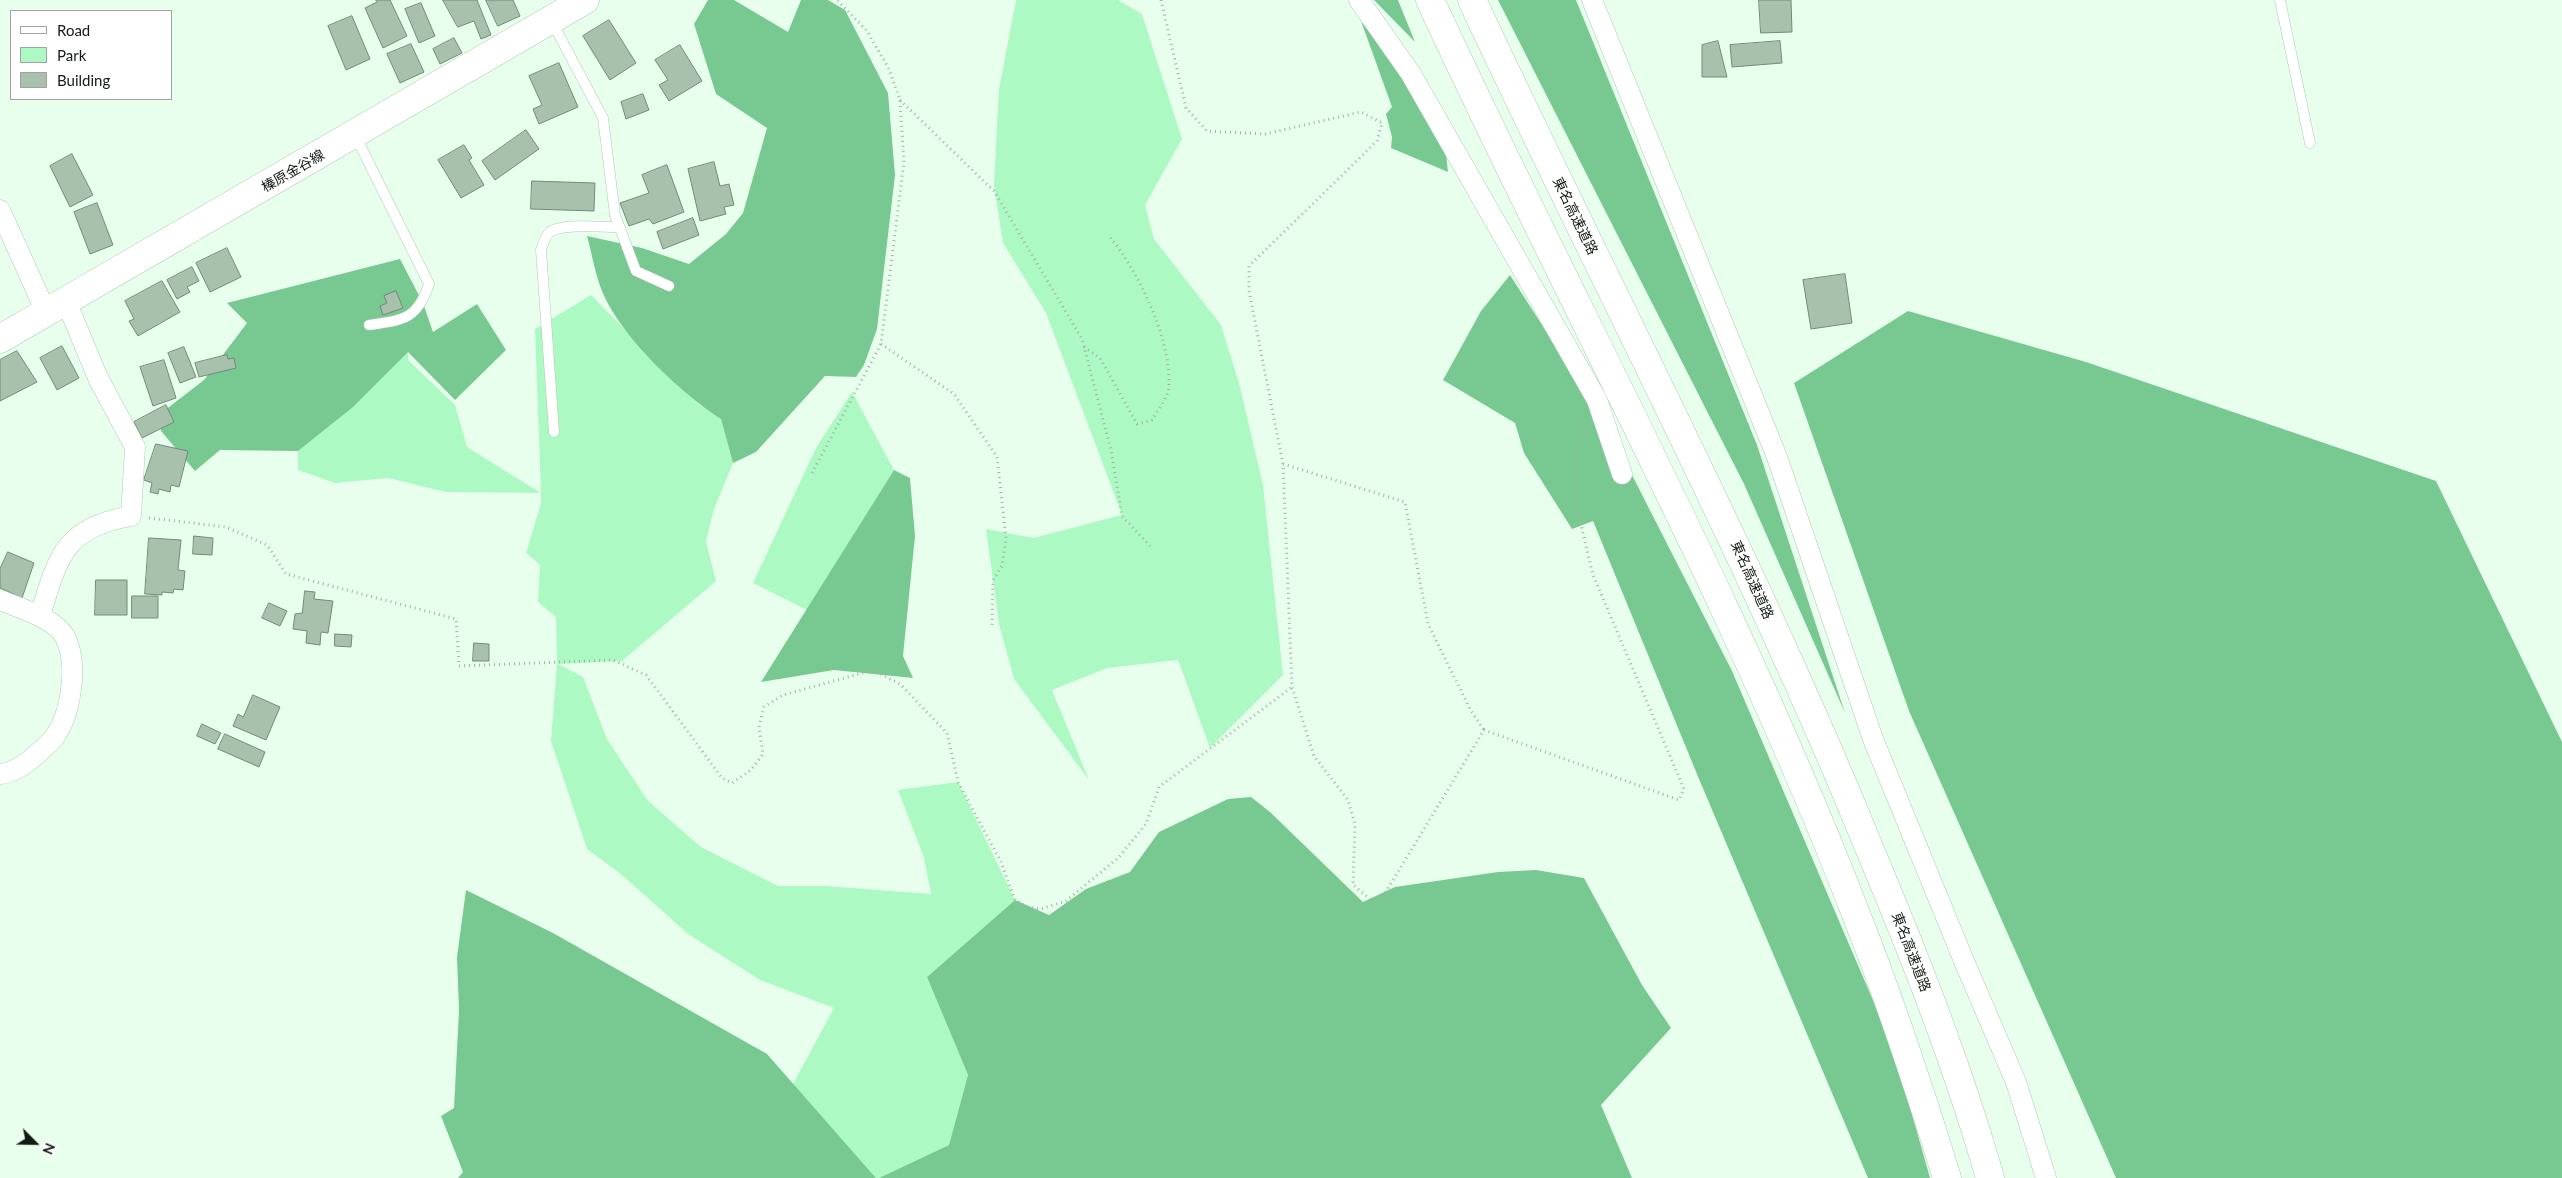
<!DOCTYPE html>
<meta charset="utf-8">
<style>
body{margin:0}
#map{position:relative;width:2562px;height:1178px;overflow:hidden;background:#e8ffee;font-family:Lato,sans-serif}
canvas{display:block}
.legend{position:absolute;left:10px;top:10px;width:162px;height:90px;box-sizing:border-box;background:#fff;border:1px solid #a0a4a1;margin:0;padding:6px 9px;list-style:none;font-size:15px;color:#111b13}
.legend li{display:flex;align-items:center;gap:10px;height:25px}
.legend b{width:25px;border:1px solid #a0a4a1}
.north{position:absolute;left:10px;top:1118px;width:50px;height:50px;-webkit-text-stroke:4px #fff;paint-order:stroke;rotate:113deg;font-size:14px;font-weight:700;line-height:20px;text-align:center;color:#111b13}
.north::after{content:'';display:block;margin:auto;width:18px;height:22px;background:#111b13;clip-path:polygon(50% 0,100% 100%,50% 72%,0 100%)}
</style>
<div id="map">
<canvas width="2562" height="1178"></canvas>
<ul class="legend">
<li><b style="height:6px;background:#fff"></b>Road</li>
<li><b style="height:14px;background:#adf9c3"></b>Park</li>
<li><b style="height:14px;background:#a7c1ad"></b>Building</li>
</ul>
<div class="north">N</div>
</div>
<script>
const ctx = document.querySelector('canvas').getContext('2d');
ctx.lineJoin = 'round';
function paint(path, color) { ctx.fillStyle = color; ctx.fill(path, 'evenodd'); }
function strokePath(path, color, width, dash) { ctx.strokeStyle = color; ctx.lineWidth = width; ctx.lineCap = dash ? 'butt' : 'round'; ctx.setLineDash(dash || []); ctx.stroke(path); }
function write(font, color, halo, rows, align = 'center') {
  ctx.font = font + ' Lato,"Noto Sans JP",sans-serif'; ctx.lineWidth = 5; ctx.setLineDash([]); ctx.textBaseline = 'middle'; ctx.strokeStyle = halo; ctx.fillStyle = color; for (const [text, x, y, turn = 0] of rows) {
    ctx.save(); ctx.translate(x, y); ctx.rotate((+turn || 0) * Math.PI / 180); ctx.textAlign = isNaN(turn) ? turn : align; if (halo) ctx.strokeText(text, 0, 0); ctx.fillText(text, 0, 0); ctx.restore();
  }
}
const green = new Path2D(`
 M1016,0H1118L1142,14L1182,139L1145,205L1154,239L1221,325L1239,383L1263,485L1283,675L1210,748L1178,660L1107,668L1052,690L1089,780L1014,679L999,624L986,529L1033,538L1122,515L1046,313L1003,243L994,185L999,89Z
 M591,295L698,404L721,419L733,463L714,509L706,541L716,581L622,661L558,664L583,677L607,739L648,801L701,847L778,886H827L931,894L924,858L898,790L958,782L1015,900L927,977L968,1075L949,1145L879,1178H876L793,1084L834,1008L760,980L688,934L622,875L587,849L551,741L557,663L556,617L538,602L540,565L526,553L541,503V493L446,492L388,478L335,483L298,470V451L408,352V360L455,405L467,447L541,493L535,329Z
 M852,392L894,470L807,610L753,583L816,448Z`);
const forest = new Path2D(`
 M708,0H734L788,32L801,0H828L845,10L888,93L895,175L877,329L864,365L856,377L825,376L756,452L733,463L721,419C681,393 620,336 602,291C595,274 592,254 587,236L642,248L689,264L726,234L743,213L767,128L716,94L694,24Z
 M1374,0H1398L1415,42Z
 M1498,0H1576L1757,445L1845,713L1744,484Z
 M1361,21L1401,72L1446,154L1448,172L1391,148L1392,137L1386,114L1392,107Z
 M400,259L423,303L433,332L477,304L506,350L455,400L408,352L353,407L298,451L220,450L195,471L161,431L160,414L204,380L247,323L227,303Z
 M1510,275L1608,428L1732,671L1893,1047L1930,1178H1868L1699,779L1593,521L1572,529L1524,453L1515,423L1443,380L1481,311Z
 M1908,311L2086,362L2436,481L2562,742V1178H2116L1909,711L1794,383Z
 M894,470L910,478L915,536L903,656L913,678L834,670L761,682Z
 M1251,797L1270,812L1363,902L1395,887L1498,872L1536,870L1584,878L1642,985L1671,1028L1601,1105L1632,1178H879L949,1145L968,1075L927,977L1015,900L1049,915L1086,889L1130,872L1159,832L1228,799Z
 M466,890L553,933L767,1054L876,1178H458L463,1172L441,1116L454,1108L459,1010L457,957Z`);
const building = new Path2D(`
 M376,0H390L407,36L383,48L365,8L377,2Z
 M443,0H477L491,35L481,39L474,21L458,27Z
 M486,0H513L520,16L498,26Z
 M1759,0H1791L1792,32L1761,33Z
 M421,3L435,36L419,43L405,9Z
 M352,16L370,59L346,70L328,26Z
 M609,20L636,63L610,80L583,36Z
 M454,38L462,53L440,64L433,49Z
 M1718,41L1727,77H1702V45Z
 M1780,41L1782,63L1732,67L1730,45Z
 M411,44L424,72L400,83L387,54Z
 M680,45L702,81L669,101L659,85L668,80L655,60Z
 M559,63L578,107L539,124L533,109L542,105L529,76Z
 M643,94L649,110L626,119L621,102Z
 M526,130L539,149L495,180L482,161Z
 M464,145L472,158L469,160L484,185L461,198L438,160Z
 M72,154L93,195L70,207L50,166Z
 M714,162L720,186L729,184L734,205L724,207L726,214L700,221L688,169Z
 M667,165L684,212L653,224L649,219L629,226L620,203L649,193L642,175Z
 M532,181L595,183L594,211L531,209Z
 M97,203L113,245L90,254L74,212Z
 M693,218L699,235L663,249L657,232Z
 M227,248L241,277L210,292L196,263Z
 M192,267L199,281L187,287L190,292L177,299L167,280Z
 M1845,274L1852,323L1811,329L1803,280Z
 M162,281L180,312L138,336L129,321L134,319L125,301Z
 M396,291L403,308L383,315L380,306L387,303L384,296Z
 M62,346L79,378L57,390L40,358Z
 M184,347L196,377L180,383L168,353Z
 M17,351L37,382L0,401V360Z
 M227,355L228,359L234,358L236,368L199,377L195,363Z
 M164,360L176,398L153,406L140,367Z
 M166,405L174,422L142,438L134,422Z
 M156,444L188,451L179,487L171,485L170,492L159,489L158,494L150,492L152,483L144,480Z
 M194,536L213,538L212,555L193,554Z
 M149,538L181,540L178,570L185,571L183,590L174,589L173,593L162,592V595L145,594Z
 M8,552L34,563L22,598L0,588V569Z
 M96,580H127V615H95Z
 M305,591L315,592L314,599L333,601L328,633L321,632L320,645L306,643L307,631L293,629L295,614L302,613Z
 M132,596H158V618H132Z
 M269,603L287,611L280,626L262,618Z
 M335,634L352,635L351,647L335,646Z
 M474,643L489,644V661H473Z
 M253,695L280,707L266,740L233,726L238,714L243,717Z
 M202,724L221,733L215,744L197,736Z
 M225,734L265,752L259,767L218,749Z`);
const path = new Path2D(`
 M1161,0L1186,108L1207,131L1265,134L1361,112L1382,123L1377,141L1249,266V291L1283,464L1292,687L1314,756L1348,800L1355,824L1353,885L1370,899L1381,900L1484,730L1679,800L1684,789L1593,575L1579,516L1575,462L1583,422
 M900,100L994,191L1082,339L1111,450L1122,516L1150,546
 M881,344L954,394L997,457L1006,538L1002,566L993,580L992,627
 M1084,347L1100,358L1137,424L1152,420C1157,411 1169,396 1169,386C1171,339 1139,273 1110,237
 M1283,464L1405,502L1428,624L1471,711L1484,730
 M812,473L881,344L904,162L900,100L889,69L867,31L837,0
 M149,518L226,527L267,545L286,574L456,619L459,666L613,660L646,675L722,778L732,783L751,770L763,754L759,727L764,707L783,695L873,670L900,684L947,733L958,782L1001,862L1015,900L1028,907L1041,909L1066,901L1118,858L1146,824L1159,787L1292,687`);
const lane = new Path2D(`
 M2280,0L2310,143
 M551,20L603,118L615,215L636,271L669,286
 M355,135L429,284C417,320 403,320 369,325
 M554,432L541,250C543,244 545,236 550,232C562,223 603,227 619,227`);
const street = new Path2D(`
 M1359,0L1411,74L1597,400L1622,474
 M1592,0L1777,457L1873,739L1964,961L2016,1082L2046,1178
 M0,210L46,312
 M0,600C19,608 55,618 65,637C79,664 71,716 53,739C48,745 41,750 36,755C26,764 14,773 0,774
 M40,616C58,556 64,528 131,516L135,447L98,378L66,301`);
const secondary = new Path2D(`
 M0,339L585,0`);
const highway = new Path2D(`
 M1430,0C1570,303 1733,597 1854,909C1889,997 1919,1087 1947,1178
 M1472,0C1604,283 1752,560 1870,850C1915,957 1958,1066 1990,1178`);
const streetNames = [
 ["榛原金谷線",293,171,-30],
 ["東名高速道路",1575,216,64],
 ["東名高速道路",1752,580,66],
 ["東名高速道路",1911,952,69]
];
paint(green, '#adf9c3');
paint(forest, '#78c991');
paint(building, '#a7c1ad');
strokePath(building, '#728b78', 1);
strokePath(lane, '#afcab5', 11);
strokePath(street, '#afcab5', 21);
strokePath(secondary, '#afcab5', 29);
strokePath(highway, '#afcab5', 29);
strokePath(path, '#a0b3a5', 3, [1, 4]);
strokePath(lane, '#fff', 10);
strokePath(street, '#fff', 20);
strokePath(secondary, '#fff', 28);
strokePath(highway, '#fff', 28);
write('14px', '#111b13', '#fff', streetNames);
</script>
